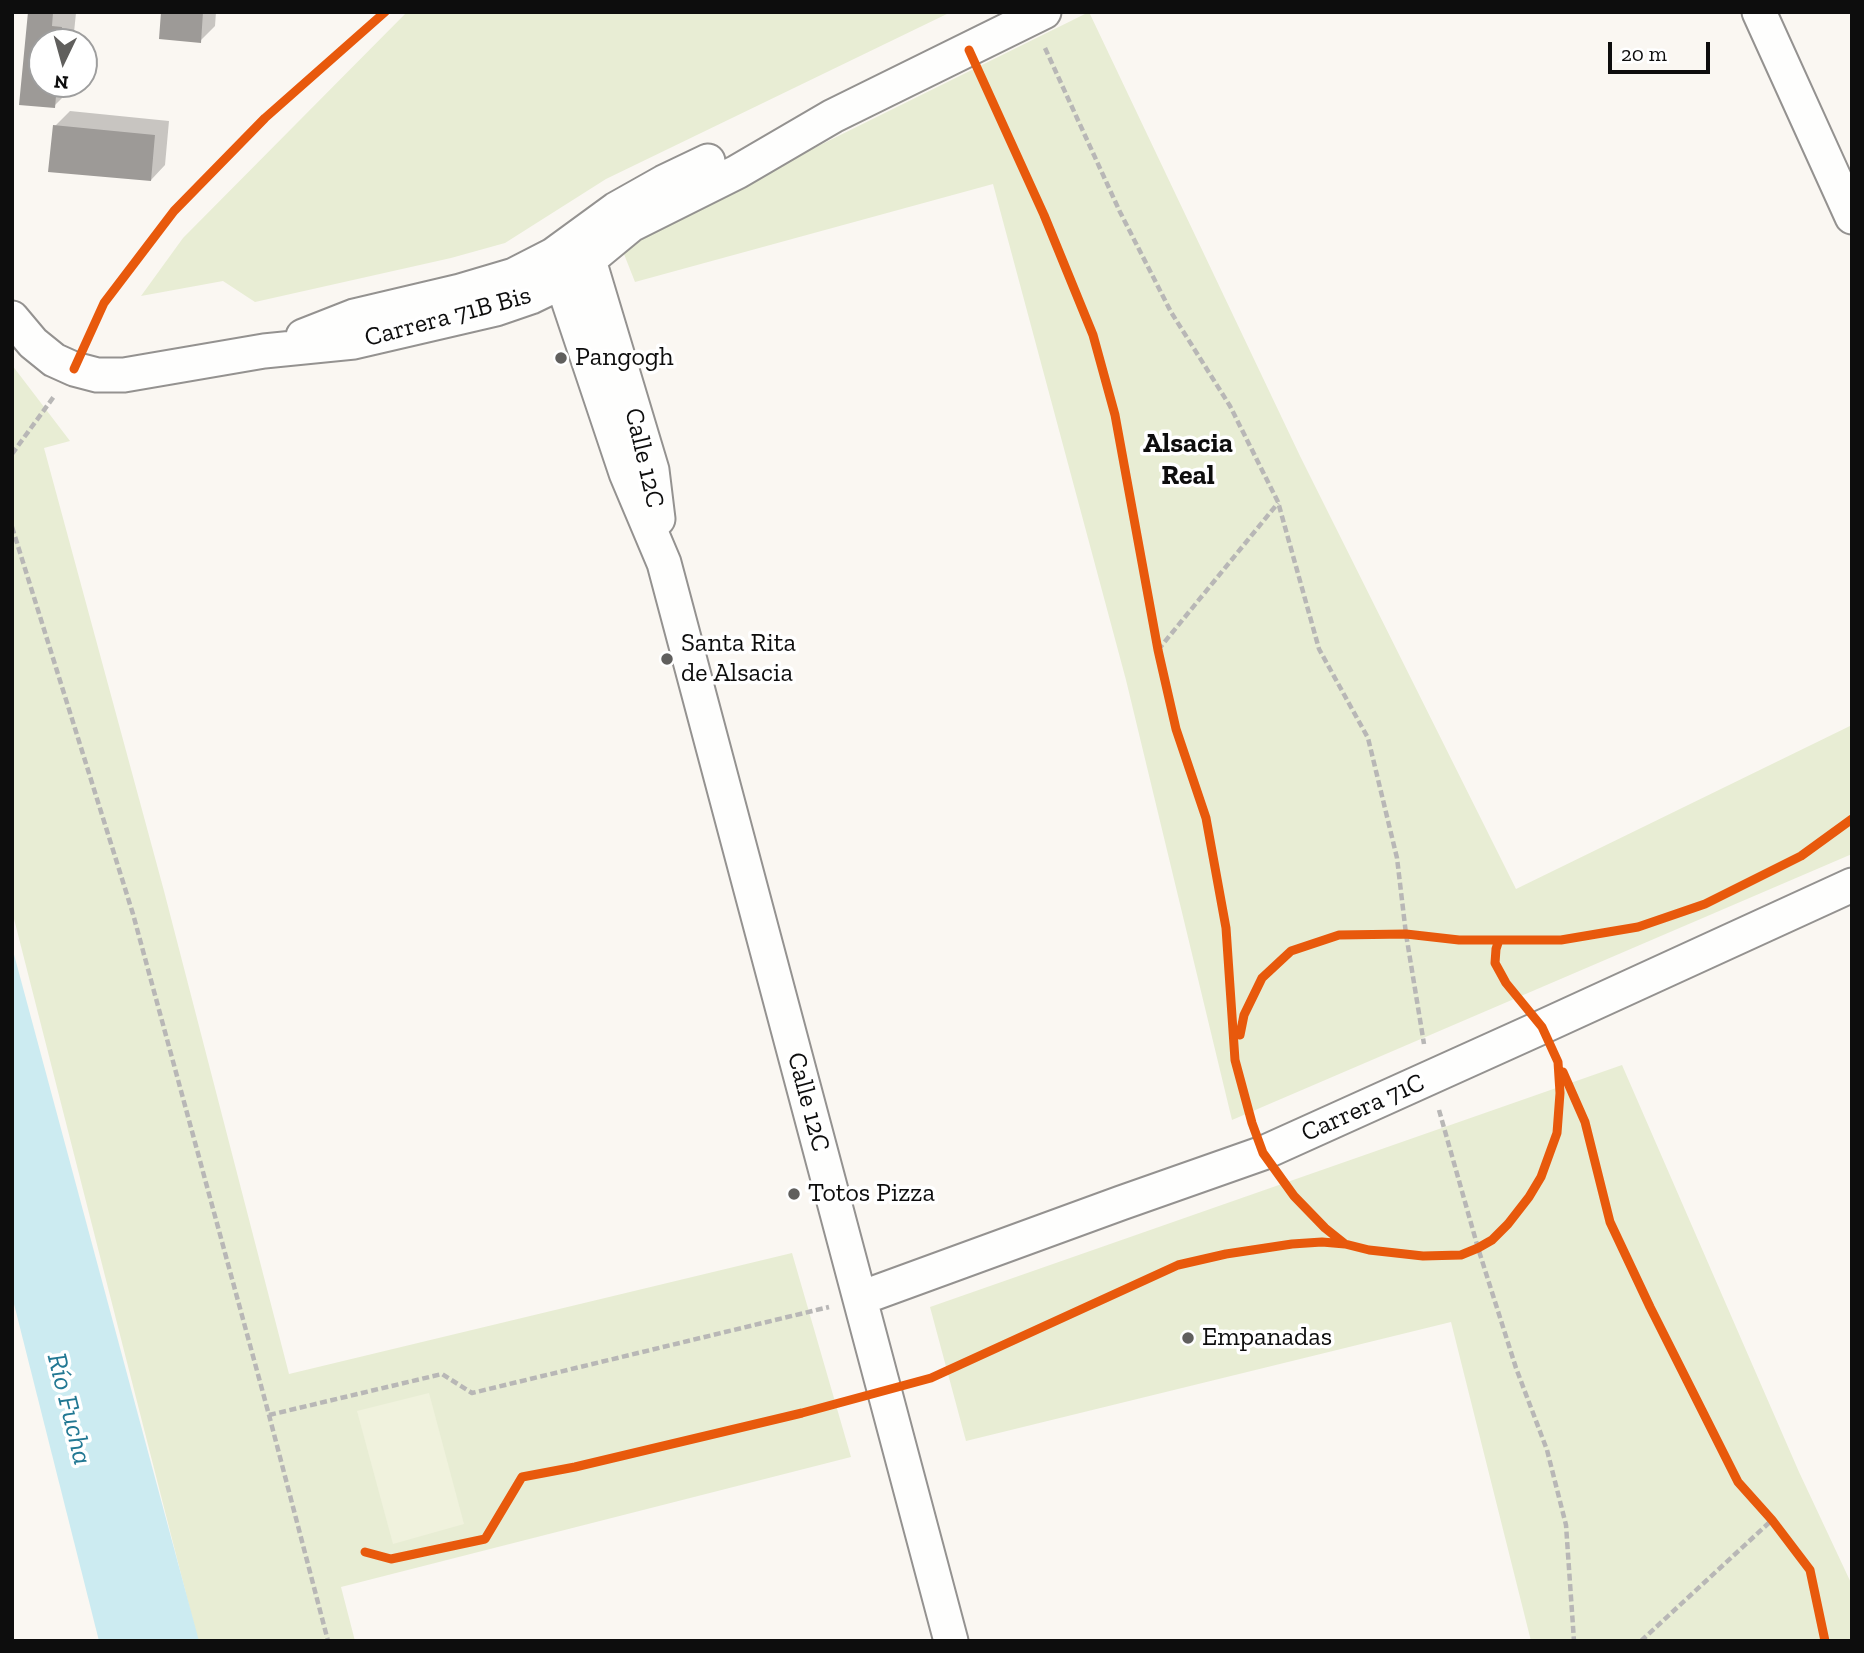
<!DOCTYPE html>
<meta charset="utf-8">
<style>
body{margin:0}
#map{position:relative;width:1864px;height:1653px;overflow:hidden;background:#faf7f2;font-family:"Zilla Slab",serif}
canvas{display:block}
.frame{position:absolute;inset:0;border:14px solid #0d0d0d;pointer-events:none}
.north{position:absolute;left:28px;top:28px;width:70px;height:70px;box-sizing:border-box;background:#fff;border:2px solid #9e9e9e;border-radius:50%;rotate:185deg;font-size:19px;font-weight:700;line-height:28px;text-align:center;color:#0d0d0d}
.north::after{content:'';display:block;margin:auto;width:24px;height:32px;background:#605f5d;clip-path:polygon(50% 0,100% 100%,50% 72%,0 100%)}
.scale{position:absolute;left:1608px;top:42px;width:102px;height:32px;box-sizing:border-box;border:4px solid #0d0d0d;border-top:0;padding-left:9px;font-size:21px;line-height:24px;white-space:nowrap;color:#0d0d0d;-webkit-text-stroke:5px #fff;paint-order:stroke}
</style>
<div id="map">
<canvas width="1864" height="1653"></canvas>
<div class="frame"></div>
<div class="north">N</div>
<div class="scale">20 m</div>
</div>
<script>
const ctx = document.querySelector('canvas').getContext('2d');
ctx.lineJoin = 'round';
function paint(path, color) { ctx.fillStyle = color; ctx.fill(path, 'evenodd'); }
function strokePath(path, color, width, dash) { ctx.strokeStyle = color; ctx.lineWidth = width; ctx.lineCap = dash ? 'butt' : 'round'; ctx.setLineDash(dash || []); ctx.stroke(path); }
function write(font, color, halo, rows, align = 'center') {
  ctx.font = font + ' "Zilla Slab",serif'; ctx.lineWidth = 7; ctx.setLineDash([]); ctx.textBaseline = 'middle'; ctx.strokeStyle = halo; ctx.fillStyle = color; for (const [text, x, y, turn = 0] of rows) {
    ctx.save(); ctx.translate(x, y); ctx.rotate((+turn || 0) * Math.PI / 180); ctx.textAlign = isNaN(turn) ? turn : align; if (halo) ctx.strokeText(text, 0, 0); ctx.fillText(text, 0, 0); ctx.restore();
  }
}
const green = new Path2D(`
 M407,12H951L606,179L505,243L451,258L255,302L223,281L141,296L183,238Z
 M1089,12L1300,456L1516,889L1852,725V854L1232,1120L1126,680L993,184L635,282L620,244Z
 M12,365L70,441L44,448L164,891L289,1374L792,1253L851,1457L341,1587L355,1641H198L12,911Z
 M1622,1065L1799,1472L1852,1585V1641H1531L1451,1322L966,1441L930,1307Z`);
const pitch = new Path2D(`
 M429,1393L464,1524L393,1544L357,1411Z`);
const water = new Path2D(`
 M12,947L199,1641H99L12,1296Z`);
const shadow = new Path2D(`
 M30,12L76,13L73,42H42V84H69V91L54,106L21,103Z
 M163,12H216L215,26L200,41Z
 M70,111L169,121L165,165L151,180L55,126Z`);
const building = new Path2D(`
 M28,12L53,13L52,26L62,27L61,42H42V84H57L55,108L19,105Z
 M161,12H203L201,43L159,39Z
 M53,125L155,135L151,181L48,172Z`);
const path = new Path2D(`
 M1045,48L1120,212L1171,312L1230,406L1278,502L1319,649L1368,738L1397,858L1406,934L1424,1044
 M12,454L55,395
 M12,527L133,914L269,1415L328,1641
 M1158,650L1278,503
 M1439,1110L1478,1248L1516,1368L1547,1450L1566,1525L1574,1641
 M269,1415L442,1374L472,1393L829,1307
 M1641,1641L1772,1520`);
const minor = new Path2D(`
 M1759,12L1852,217
 M583,240L652,470L658,519
 M553,255L626,473L664,563L951,1641
 M12,318L33,343L54,360L74,369L97,375H124L264,351L354,342L496,309L531,297L562,282L631,225L737,172L833,116L1044,12
 M303,336L354,316L460,291L514,275L553,255L616,209L664,182L708,161
 M861,1298L1121,1203L1263,1153L1542,1027L1852,885`);
const cycleway = new Path2D(`
 M969,50L1044,215L1093,335L1115,415L1158,650L1176,729L1206,818L1226,928L1235,1060L1252,1123L1263,1153L1294,1196L1325,1228L1345,1244
 M74,369L104,303L174,211L265,118L385,12
 M1240,1035L1244,1015L1262,978L1291,951L1339,935L1406,934L1459,940H1561L1638,927L1705,904L1801,856L1852,819
 M1563,1072L1585,1122L1610,1222L1650,1307L1738,1482L1772,1520L1810,1570L1825,1641
 M365,1552L391,1559L485,1539L522,1477L575,1467L802,1413L931,1378L1178,1265L1226,1254L1292,1244L1322,1242L1345,1244L1369,1250L1423,1256L1461,1255L1478,1248L1492,1240L1508,1224L1529,1197L1541,1177L1557,1133L1560,1093L1558,1062L1542,1027L1506,983L1495,963L1496,949L1499,940`);
const markers = [
 [561,358,7,"#605f5d"],
 [667,659,7,"#605f5d"],
 [794,1194,7,"#605f5d"],
 [1188,1338,7,"#605f5d"]
];
const streetNames = [
 ["Carrera 71B Bis",448,317,-15],
 ["Calle 12C",644,458,77],
 ["Calle 12C",808,1102,75],
 ["Carrera 71C",1363,1108,-24]
];
const poiNames = [
 ["Pangogh",575,358],
 ["Santa Rita",681,644],
 ["de Alsacia",681,674],
 ["Totos Pizza",808,1194],
 ["Empanadas",1202,1338]
];
const neighbourhoodNames = [
 ["Alsacia",1188,444],
 ["Real",1188,476]
];
const waterNames = [
 ["Río Fucha",69,1409,76]
];
paint(green, '#e8edd4');
paint(pitch, '#f0f2dd');
paint(water, '#ccebf1');
paint(shadow, '#0003');
paint(building, '#9d9a97');
strokePath(minor, '#949290', 37);
strokePath(path, '#b8b7b6', 4.5, [7, 3.5]);
strokePath(minor, '#fefefd', 33);
strokePath(cycleway, '#e8590c', 9);
for (const [x, y, r, color] of markers) { const dot = new Path2D(); dot.arc(x, y, r, 0, 2 * Math.PI); ctx.fillStyle = color; ctx.fill(dot); strokePath(dot, '#fff', 2.5); }
write('26px', '#0d0d0d', '#fff', streetNames);
write('26px', '#0d0d0d', '#fff', poiNames, 'left');
write('bold 28px', '#0d0d0d', '#fff', neighbourhoodNames);
write('italic 28px', '#227893', '#fff', waterNames);
</script>
